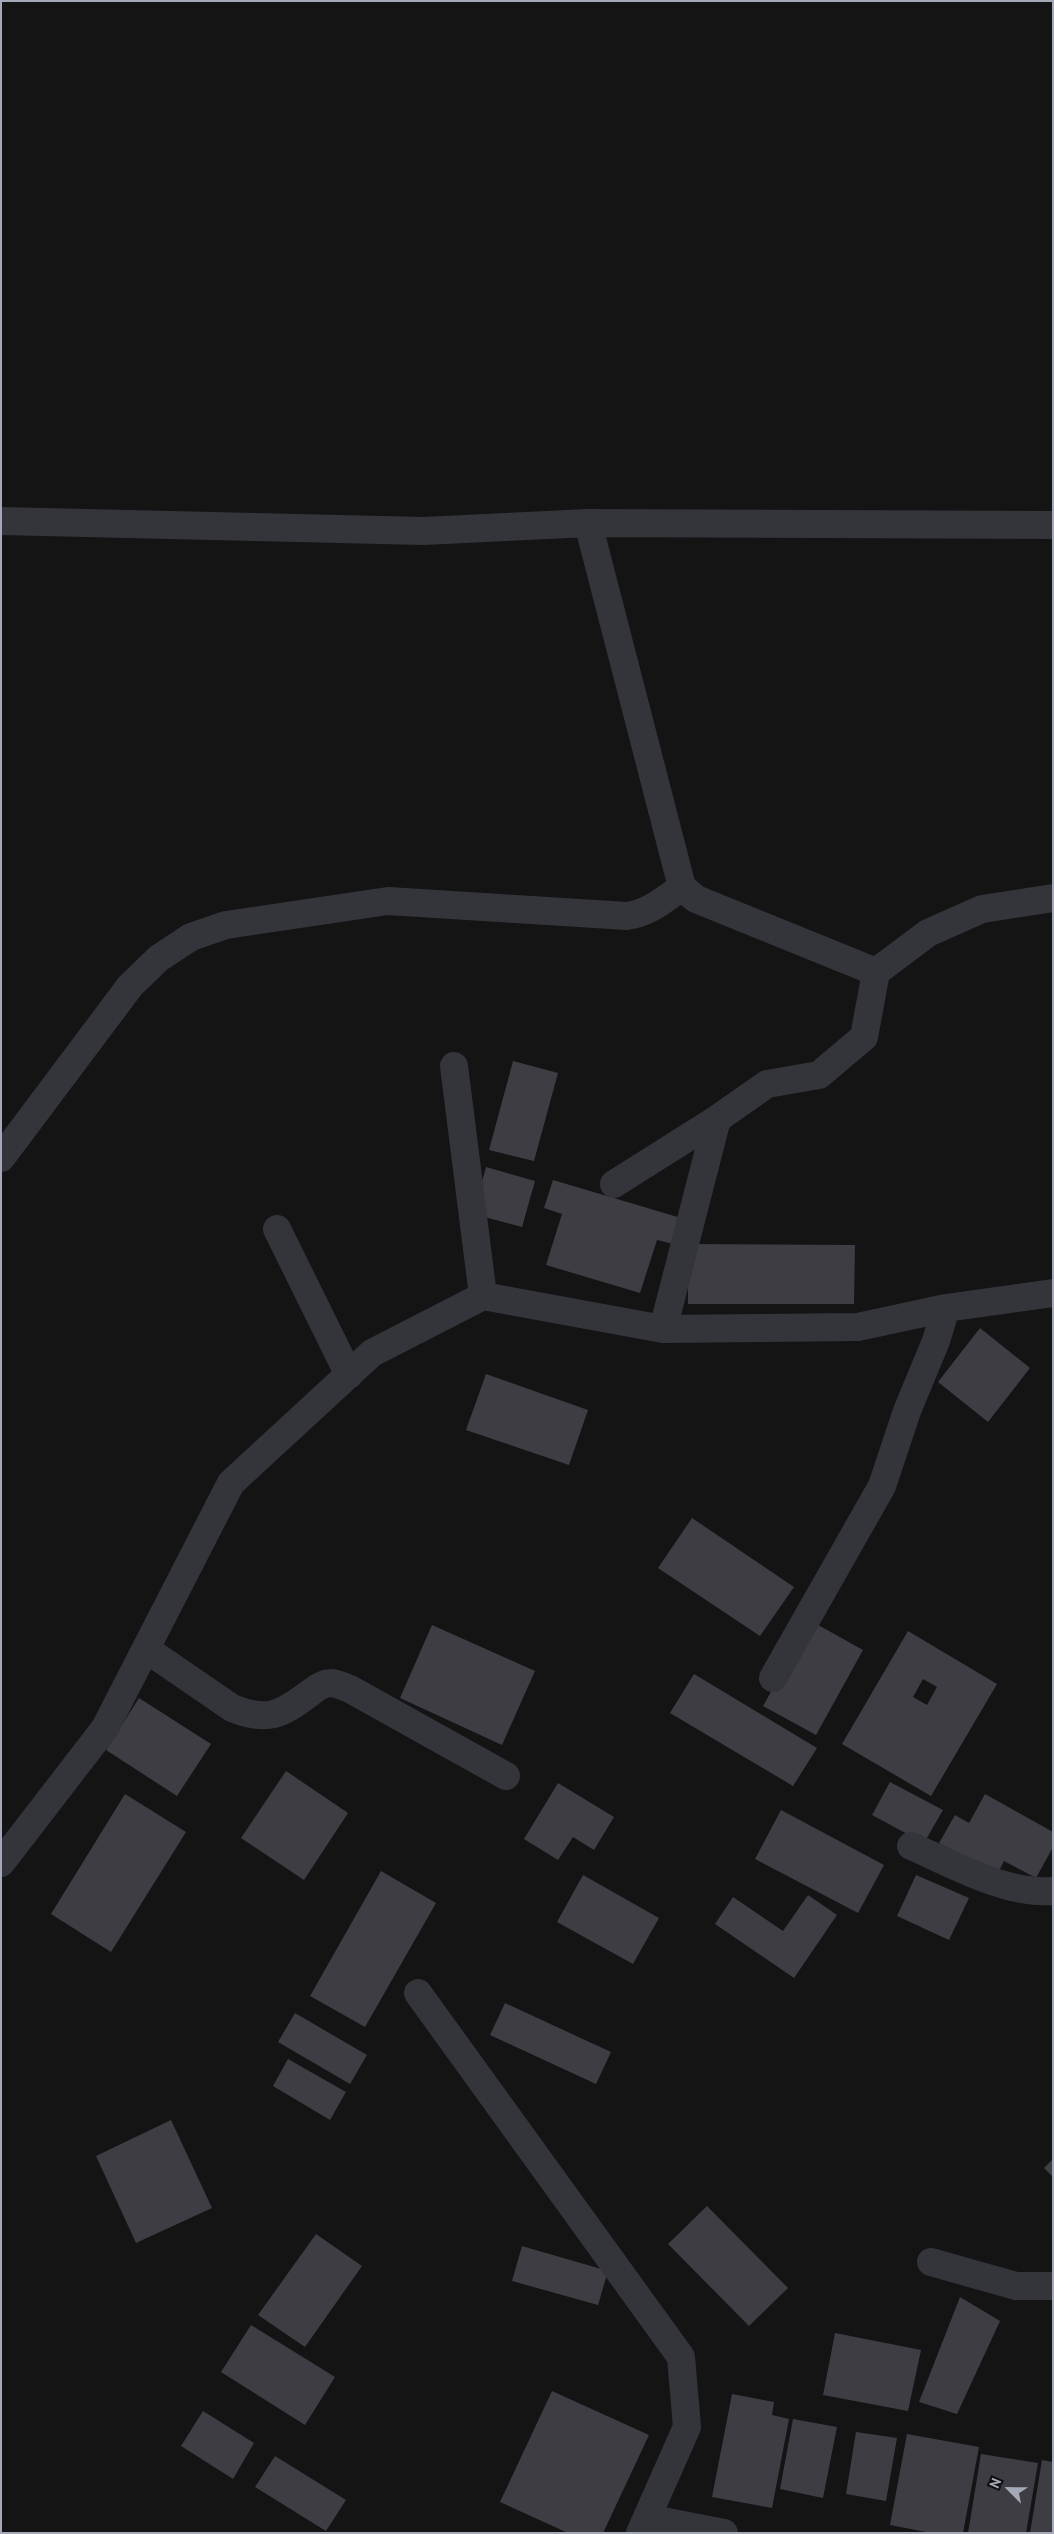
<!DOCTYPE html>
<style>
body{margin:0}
#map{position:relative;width:1054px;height:2534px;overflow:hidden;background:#141415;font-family:"PT Sans",sans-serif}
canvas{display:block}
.frame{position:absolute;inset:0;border:2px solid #a5a8b6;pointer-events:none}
.north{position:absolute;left:984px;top:2464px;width:50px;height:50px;-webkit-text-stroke:4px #0f0f10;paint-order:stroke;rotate:293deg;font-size:14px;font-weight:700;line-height:20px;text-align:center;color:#a5a8b6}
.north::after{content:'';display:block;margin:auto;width:18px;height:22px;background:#a5a8b6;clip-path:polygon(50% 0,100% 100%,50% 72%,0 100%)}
</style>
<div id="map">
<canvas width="1054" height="2534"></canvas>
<div class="frame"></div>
<div class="north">N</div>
</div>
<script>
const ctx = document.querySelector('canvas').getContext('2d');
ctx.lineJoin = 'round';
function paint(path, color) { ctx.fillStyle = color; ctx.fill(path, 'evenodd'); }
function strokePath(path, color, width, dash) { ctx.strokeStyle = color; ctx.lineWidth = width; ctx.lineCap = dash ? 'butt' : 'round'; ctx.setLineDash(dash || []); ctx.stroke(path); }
const building = new Path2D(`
 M513,1061L558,1073L534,1161L489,1150Z
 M486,1167L535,1181L522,1227L473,1214Z
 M553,1180L681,1218L673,1244L657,1240L640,1293L546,1265L562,1214L544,1208Z
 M688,1244L855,1245L854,1304H688Z
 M980,1328L1030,1368L988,1422L938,1382Z
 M486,1374L588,1410L569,1465L466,1430Z
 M692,1518L794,1587L760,1636L658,1568Z
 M811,1621L863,1650L816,1735L763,1706Z
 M432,1625L535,1671L502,1745L400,1698Z
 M908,1631L997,1684L931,1796L842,1744ZM923,1679L937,1687L927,1705L913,1697Z
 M694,1674L817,1748L793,1786L670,1713Z
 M139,1698L211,1744L177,1796L106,1750Z
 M286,1771L348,1813L304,1880L241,1838Z
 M890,1782L943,1810L924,1843L872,1815Z
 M558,1783L614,1817L594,1850L573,1837L558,1860L524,1839Z
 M125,1794L186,1832L111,1952L51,1914Z
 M985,1794L1053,1832V1847L1036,1878L1004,1861L997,1875L939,1843L955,1815L969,1823Z
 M781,1810L884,1865L858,1913L755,1859Z
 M381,1871L436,1903L365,2027L310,1996Z
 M583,1875L659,1918L633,1964L557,1922Z
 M916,1875L969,1898L949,1940L897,1916Z
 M808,1895L837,1915L794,1978L715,1924L733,1897L783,1931Z
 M505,2003L611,2052L596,2084L490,2035Z
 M295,2013L367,2055L350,2084L278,2042Z
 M288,2059L346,2092L330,2120L273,2086Z
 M171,2120L212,2208L136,2243L96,2156Z
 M1053,2159V2177L1044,2168Z
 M707,2206L788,2288L749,2326L668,2244Z
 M316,2234L362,2266L305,2347L258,2315Z
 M522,2246L608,2271L598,2305L512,2281Z
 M960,2297L1000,2321L957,2414L919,2402Z
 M251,2325L335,2377L305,2425L221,2372Z
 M835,2333L921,2350L908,2411L823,2395Z
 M552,2391L649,2435L603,2533H568L500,2502Z
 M732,2394L774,2402L772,2415L789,2419L772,2508L712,2497Z
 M203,2411L254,2443L233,2479L181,2446Z
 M793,2419L837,2427L823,2498L780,2489Z
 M856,2432L897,2438L886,2501L846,2494Z
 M907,2434L979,2447L963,2533H931L890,2525Z
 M981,2454L1038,2463L1026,2533H968Z
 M275,2456L346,2500L326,2531L255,2487Z
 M1042,2460L1053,2462V2533H1030Z`);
const minor = new Path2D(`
 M1,521L424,531L588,523L1053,525
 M588,523L682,887L696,899L876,972
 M454,1066L483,1296
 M1,1158L130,986L159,958L191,937L226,925L388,901L627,916C649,913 665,899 682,887
 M614,1184L717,1119L767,1084L819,1075L864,1037L876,972L928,933L982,909L1053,898
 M277,1229L349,1375
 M663,1329L717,1119
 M146,1649L232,1708C268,1723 282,1714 310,1693C316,1688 323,1683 331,1683C337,1683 344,1687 350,1689L506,1776
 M773,1678L882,1486L907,1411L936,1341L946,1308
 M911,1846C953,1864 1006,1895 1053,1891
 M1,1863L105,1728L231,1483L372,1353L483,1296L663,1329L858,1327L946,1308L1053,1293
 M418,1993L681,2357L687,2427L640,2533
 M931,2262L1016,2286H1053
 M647,2518L724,2533`);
paint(building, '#3e3d43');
strokePath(minor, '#34353b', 28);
</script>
